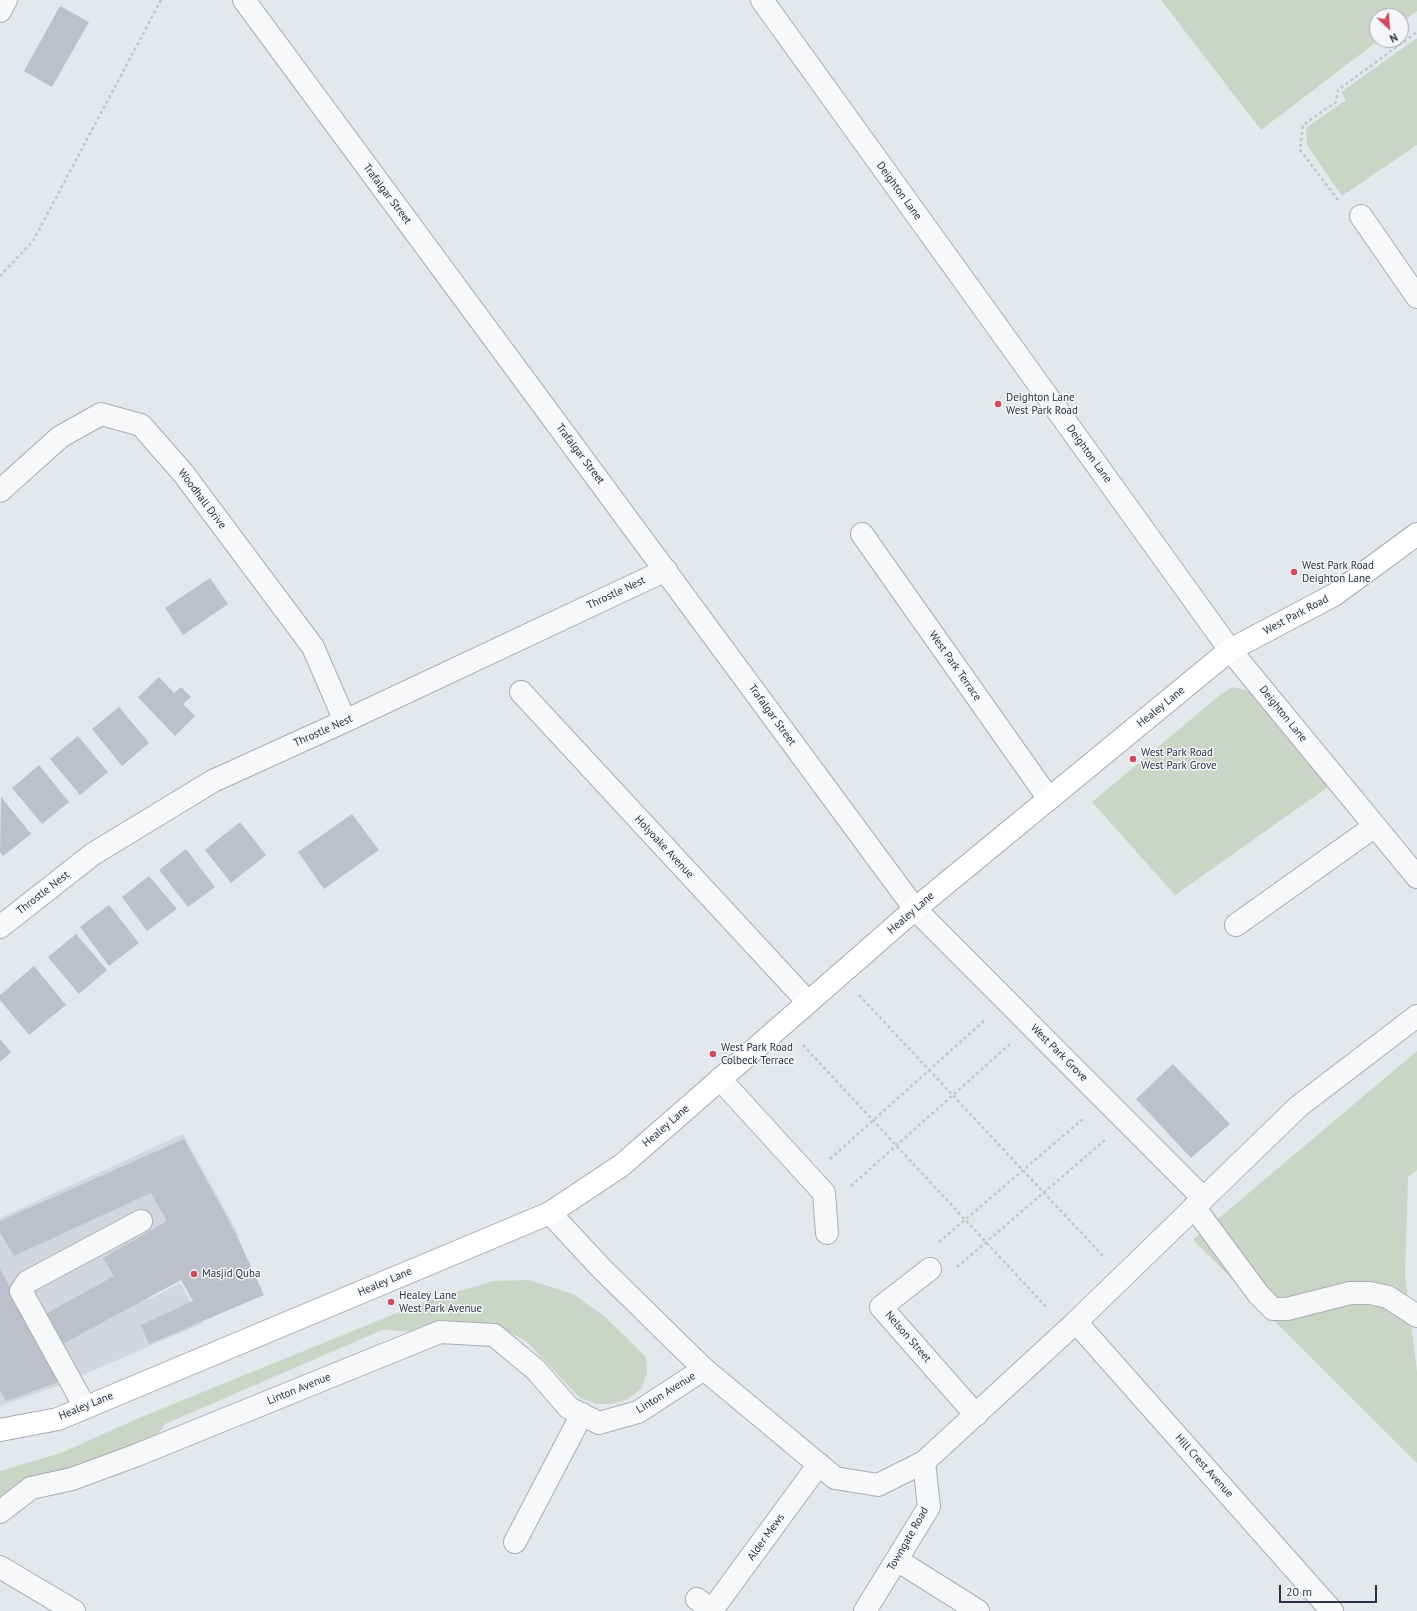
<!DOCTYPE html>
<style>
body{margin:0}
#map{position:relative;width:1417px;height:1611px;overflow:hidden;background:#e4e7ec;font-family:"PT Sans",sans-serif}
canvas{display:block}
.north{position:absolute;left:1369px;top:8px;width:40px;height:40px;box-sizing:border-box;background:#f4f6f9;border:1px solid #a4a8b1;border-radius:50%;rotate:154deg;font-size:11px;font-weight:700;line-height:16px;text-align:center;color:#2b3445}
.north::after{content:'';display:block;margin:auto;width:14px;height:18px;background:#d1495b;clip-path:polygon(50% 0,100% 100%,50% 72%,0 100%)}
.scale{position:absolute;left:1279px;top:1585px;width:98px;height:18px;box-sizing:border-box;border:2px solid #2b3445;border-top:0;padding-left:5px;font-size:12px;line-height:14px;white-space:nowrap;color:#2b3445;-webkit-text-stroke:3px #f4f6f9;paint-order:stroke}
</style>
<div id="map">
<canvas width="1417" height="1611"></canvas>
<div class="north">N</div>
<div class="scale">20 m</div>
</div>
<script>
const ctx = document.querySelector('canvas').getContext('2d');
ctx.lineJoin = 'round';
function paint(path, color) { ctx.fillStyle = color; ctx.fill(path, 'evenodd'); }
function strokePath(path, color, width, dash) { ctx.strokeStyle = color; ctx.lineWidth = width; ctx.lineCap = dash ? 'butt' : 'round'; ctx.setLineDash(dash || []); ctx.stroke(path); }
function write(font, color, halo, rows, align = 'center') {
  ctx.font = font + ' "PT Sans",sans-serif'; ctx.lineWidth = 3; ctx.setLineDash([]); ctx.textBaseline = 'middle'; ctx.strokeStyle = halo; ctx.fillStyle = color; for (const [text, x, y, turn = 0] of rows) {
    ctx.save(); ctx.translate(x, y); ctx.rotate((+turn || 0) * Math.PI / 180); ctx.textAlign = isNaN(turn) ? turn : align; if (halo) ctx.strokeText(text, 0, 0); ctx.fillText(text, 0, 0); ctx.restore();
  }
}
const built = new Path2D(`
 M183,1134L239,1235L204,1255L128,1270L148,1300L180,1283L203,1323L60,1385L0,1406V1218Z`);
const green = new Path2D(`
 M1161,0H1417V11L1401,23V16H1377V40H1379L1261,130Z
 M1417,38V145L1342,196L1307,145L1306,128L1346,100L1341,92Z
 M1233,687L1252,692L1328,787L1175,895L1092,802L1220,695Z
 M1417,1051V1170L1408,1177L1405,1274L1417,1372V1463L1193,1240Z
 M529,1280L573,1294L603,1315L646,1357L647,1373L641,1389L628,1399L611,1404H596L580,1398L526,1341L498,1326L474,1322L450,1323L417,1332L382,1330L165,1424L154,1440L59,1473L24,1483L0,1498V1471L61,1453L139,1418L424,1302L493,1281Z`);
const building = new Path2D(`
 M60,6L89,22L52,87L24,71Z
 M210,578L228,604L183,635L165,608Z
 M159,677L174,693L181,687L191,697L183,704L195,716L175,736L138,697Z
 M119,707L149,743L122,766L92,729Z
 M78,736L108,772L80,795L50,759Z
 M39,765L69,802L42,824L12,788Z
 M1,797L31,834L3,856L0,852Z
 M352,814L379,850L324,889L298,852Z
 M240,822L266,855L231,883L205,850Z
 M186,849L215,887L188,907L159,870Z
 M149,876L177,909L147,931L122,897Z
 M109,905L139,943L109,966L80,927Z
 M76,934L107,970L79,994L48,957Z
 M34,966L66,1005L29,1035L0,1000V995Z
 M0,1039L11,1052L0,1062Z
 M1173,1064L1230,1124L1191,1158L1136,1099Z
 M184,1139L237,1236L264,1295L149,1344L141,1325L193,1301L181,1280L59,1346L42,1316L114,1276L103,1258L167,1221L151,1193L14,1256L0,1232V1221Z
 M0,1269L61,1381L6,1401L0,1390Z`);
const path = new Path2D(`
 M1338,200L1300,150L1303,125L1336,102L1338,90L1417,32
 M0,276L33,241L161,0
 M859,995L1103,1256
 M803,1045L1048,1309
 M830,1159L986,1019
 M851,1186L1010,1044
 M939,1242L1084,1118
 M957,1267L1105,1140
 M429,1295L433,1305`);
const minor = new Path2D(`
 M244,0L915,909L1203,1198
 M762,0L1230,650L1417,877
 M0,11L6,0
 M1361,216L1417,297
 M0,491L60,437L101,414L141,425L183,473L313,647L345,721
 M862,534L1049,799
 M521,692L808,1002
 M1236,925L1375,826
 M0,927L93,854L213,781L345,721L666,570
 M720,1079L824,1193L827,1233
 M1194,1207L1259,1295L1273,1309H1287L1350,1293H1370L1388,1297L1417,1316
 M550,1213L601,1268L704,1369L835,1478L878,1485L924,1462L1076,1322L1299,1106L1417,1016
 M930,1269L881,1307L976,1415
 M1076,1322L1332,1611
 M85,1407L21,1291L27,1282L141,1221
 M0,1512L31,1488L72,1479L137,1455L440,1332L494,1335L536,1370L569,1408L599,1423L638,1412L704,1369
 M515,1542L582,1414
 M897,1560L978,1611
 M0,1567L74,1611
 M697,1599L713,1611
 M712,1610L819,1464
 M865,1611L929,1507L924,1462`);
const major = new Path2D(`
 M0,1430L58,1419L550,1213L622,1165L915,909L1230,650L1334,595L1417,534`);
const markers = [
 [998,404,4,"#d1495b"],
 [1294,572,4,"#d1495b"],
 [1133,759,4,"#d1495b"],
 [713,1054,4,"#d1495b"],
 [194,1274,4,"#d1495b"],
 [391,1302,4,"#d1495b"]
];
const streetNames = [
 ["Deighton Lane",899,191,54],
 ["Trafalgar Street",387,194,53],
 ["Trafalgar Street",580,454,53],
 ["Deighton Lane",1089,454,54],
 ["Woodhall Drive",202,499,53],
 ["Throstle Nest",616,593,-25],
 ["West Park Road",1296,615,-28],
 ["West Park Terrace",955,666,55],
 ["Healey Lane",1161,707,-39],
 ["Deighton Lane",1283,714,51],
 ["Trafalgar Street",772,715,54],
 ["Throstle Nest",323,731,-24],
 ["Holyoake Avenue",664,847,47],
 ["Throstle Nest",43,893,-38],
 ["Healey Lane",911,913,-41],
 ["West Park Grove",1059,1053,45],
 ["Healey Lane",666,1126,-41],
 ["Healey Lane",385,1282,-23],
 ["Nelson Street",908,1337,49],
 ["Linton Avenue",299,1389,-22],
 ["Linton Avenue",666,1393,-32],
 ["Healey Lane",86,1406,-22],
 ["Hill Crest Avenue",1204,1466,48],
 ["Alder Mews",766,1537,-54],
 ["Towngate Road",908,1539,-60]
];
const poiNames = [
 ["Deighton Lane",1006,398],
 ["West Park Road",1006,411],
 ["West Park Road",1302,566],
 ["Deighton Lane",1302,579],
 ["West Park Road",1141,753],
 ["West Park Grove",1141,766],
 ["West Park Road",721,1048],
 ["Colbeck Terrace",721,1061],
 ["Masjid Quba",202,1274],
 ["Healey Lane",399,1296],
 ["West Park Avenue",399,1309]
];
paint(built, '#d2d6de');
paint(green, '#c9d6c5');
paint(building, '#bbc0ca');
strokePath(minor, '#a9aeb7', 24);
strokePath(major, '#a3abb8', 24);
strokePath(path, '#c2c5cb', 2.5, [3, 3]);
strokePath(minor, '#f7f8fa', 22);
strokePath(major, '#fff', 22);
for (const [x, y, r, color] of markers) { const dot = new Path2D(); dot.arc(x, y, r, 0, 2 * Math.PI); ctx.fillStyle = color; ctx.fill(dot); strokePath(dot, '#f4f6f9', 1.5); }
write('11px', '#2b3445', '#f4f6f9', streetNames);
write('11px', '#2b3445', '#f4f6f9', poiNames, 'left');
</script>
